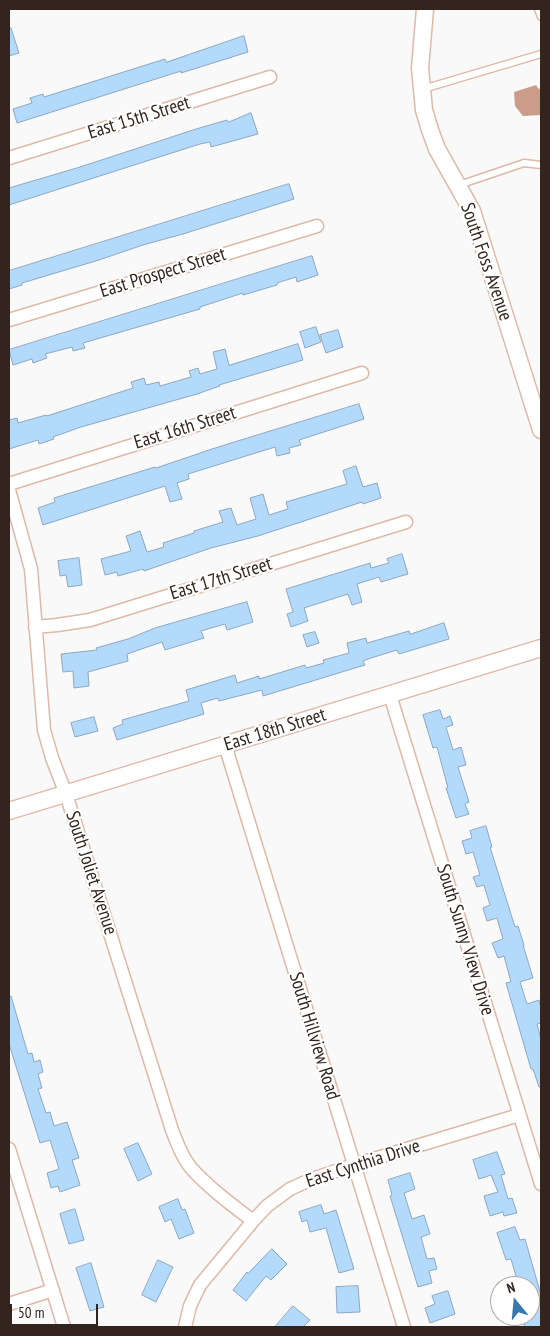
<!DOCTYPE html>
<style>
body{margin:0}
#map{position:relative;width:550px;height:1336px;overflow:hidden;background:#f9f9f9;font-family:"PT Sans Narrow",sans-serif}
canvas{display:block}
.frame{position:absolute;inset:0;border:10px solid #33251e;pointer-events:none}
.north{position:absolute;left:490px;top:1276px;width:50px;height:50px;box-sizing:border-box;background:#fff;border:1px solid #ada8a5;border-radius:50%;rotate:343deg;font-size:14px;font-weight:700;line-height:20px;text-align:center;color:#33251e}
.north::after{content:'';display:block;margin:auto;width:18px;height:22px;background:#3479af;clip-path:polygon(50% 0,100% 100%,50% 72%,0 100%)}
.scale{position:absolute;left:10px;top:1304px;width:88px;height:22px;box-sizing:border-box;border:2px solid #33251e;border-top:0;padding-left:6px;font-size:15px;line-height:18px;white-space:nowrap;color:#33251e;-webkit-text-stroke:4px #fff;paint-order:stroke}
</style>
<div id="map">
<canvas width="550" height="1336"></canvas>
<div class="frame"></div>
<div class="north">N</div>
<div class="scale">50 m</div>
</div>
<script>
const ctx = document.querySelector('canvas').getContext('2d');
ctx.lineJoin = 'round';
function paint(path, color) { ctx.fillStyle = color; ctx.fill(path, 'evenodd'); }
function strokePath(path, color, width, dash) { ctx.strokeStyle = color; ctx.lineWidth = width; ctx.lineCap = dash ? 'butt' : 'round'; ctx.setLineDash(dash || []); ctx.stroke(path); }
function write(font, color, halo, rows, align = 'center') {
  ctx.font = font + ' "PT Sans Narrow",sans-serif'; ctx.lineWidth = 4.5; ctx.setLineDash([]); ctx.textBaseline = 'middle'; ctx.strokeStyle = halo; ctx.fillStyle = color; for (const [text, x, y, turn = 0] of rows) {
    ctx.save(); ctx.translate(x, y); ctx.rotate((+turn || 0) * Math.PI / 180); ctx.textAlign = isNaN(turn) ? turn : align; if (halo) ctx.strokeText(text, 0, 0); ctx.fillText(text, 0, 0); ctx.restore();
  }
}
const water = new Path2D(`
 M536,85L538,88L541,90V115L523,116L515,106L514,92Z`);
const building = new Path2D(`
 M11,28L19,53L9,56V29Z
 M244,36L248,52L181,73V71L17,123L13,109L32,103L30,98L43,94L44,97L165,59L166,62Z
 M251,113L258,134L211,147L210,142L200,144L9,205V188L80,167L196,129L227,120L228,122Z
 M289,184L294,199L183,234L143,245L99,260L22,283V285L9,289V271Z
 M312,256L318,275L297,282L296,277L277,283V285L243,295V293L200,307V309L83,343L85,348L73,351L72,347L45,354L47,358L33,363L32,359L13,365L9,350Z
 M316,327L321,342L305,348L300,332Z
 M338,330L343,347L326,353L320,335Z
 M298,344L303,360L219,385L220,386L197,394L81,427L53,437L54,439L39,444L38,440L9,449V420L17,418L18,423L46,415L47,416L133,388L131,382L144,378L146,385L159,382L160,386L191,377L189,371L198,368L200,374L217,369L213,352L225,349L229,365Z
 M359,404L364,419L299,440L301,445L289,448L290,453L277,456L275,447L188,474L189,479L177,483L182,499L170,502L165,486L43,525L38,508L55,502L54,498L155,467L156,468L215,448Z
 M356,466L363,487L377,483L381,498L363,504L362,502L258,536L211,548L144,571L143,569L118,576L117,572L105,575L101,559L131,551L126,536L140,531L147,552L164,547L163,543L194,533V531L223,522L219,511L231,508L237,525L256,519L250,498L263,494L269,515L288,509L286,502L347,484L343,471Z
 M402,554L408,574L381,582L379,577L357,584L362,602L352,605L348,594L304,608L308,621L291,627L287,614L293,612L286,589L370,563L371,568L389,563L387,559Z
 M79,558L82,585L68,587L66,575L60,576L58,561Z
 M247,602L253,622L227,630L225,624L201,631L204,638L165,650L162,642L127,654L128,661L88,672L89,686L74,688L73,671L63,672L61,654L97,650L96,648L128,639L155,628Z
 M444,623L449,639L399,654L397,650L371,658L363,661L365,665L263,696L262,690L219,701L218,698L201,703L204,714L117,740L113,728L123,724L122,720L189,701L186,690L235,675L237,683L259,676V679L305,665L306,668L324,663L323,660L349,653L347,643L366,638L367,643L409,631L410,634Z
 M315,632L319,643L307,647L303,635Z
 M440,710L443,719L450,716L453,725L446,727L453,750L461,747L466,765L458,767L469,802L465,804L469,814L456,818L446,788H448L437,747L433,748L423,715Z
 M94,717L98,731L75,737L71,723Z
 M486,826L492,847H490L515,927L518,926L524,945H523L533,978L520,982L527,1004L539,1000L541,1008V1023L537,1024L541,1039V1087H539L533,1069H531L506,983L511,982L504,956L498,958L492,943L503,939L497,918L487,921L483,908L490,905L484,885L477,887L473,877L480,875L473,852L466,854L462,841L472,838L470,831Z
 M9,996H11L28,1054L32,1053L34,1062L40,1060L43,1072L38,1074L42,1088L38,1089L46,1113L50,1112L54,1126L67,1122L79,1158L72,1160L80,1185L60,1192L58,1186L51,1188L47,1173L59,1169L50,1140L40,1143L9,1044Z
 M138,1143L152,1174L138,1181L124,1149Z
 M497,1152L505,1174L501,1175L508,1199L512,1198L517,1213L504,1216L503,1212L490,1216L484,1196L498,1192L491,1175L479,1179L473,1160Z
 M410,1173L415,1189L404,1193L412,1219L424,1215L430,1234L421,1237L427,1259L434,1258L437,1269L429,1271L432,1283L418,1287L390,1196L392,1195L388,1180Z
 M178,1199L182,1210L185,1209L194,1233L179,1239L171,1219L165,1222L159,1207Z
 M321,1205L324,1214L336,1210L354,1269L339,1273L326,1228L310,1232L307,1220L302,1222L299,1212Z
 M75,1209L84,1240L69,1244L60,1214Z
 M515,1227L520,1240L525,1239L541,1295V1327H525L521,1316H530V1286H519L511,1259L506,1260L497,1233Z
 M272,1249L287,1264L271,1280L266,1276L246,1301L233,1290L247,1272L248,1273Z
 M158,1260L173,1267L156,1302L142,1295Z
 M91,1263L104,1307L90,1311L76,1268Z
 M358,1286L360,1312L337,1313L336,1287Z
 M448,1291L455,1314L430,1323L425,1308L435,1304L432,1296Z
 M293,1306L310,1320L303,1327H275Z`);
const service = new Path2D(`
 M538,9L541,17
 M423,89L541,54
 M459,185L524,163L541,165`);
const minor = new Path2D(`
 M9,158L270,77
 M9,320L317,226
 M9,484L362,373
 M9,490L31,569L44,730L52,758L66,794L172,1130C177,1144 182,1157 191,1168C209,1188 232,1205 253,1221
 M35,627L57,625L90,620L406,522
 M390,695L541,1184
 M225,745L404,1327
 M9,1149L64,1327
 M9,1304L53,1290
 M185,1327L190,1306L200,1285L253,1221L267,1206L290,1189L312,1179L354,1165L519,1115`);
const tertiary = new Path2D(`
 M425,9L420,68L424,110L430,130L437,149L472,211L541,430
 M9,811L541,648`);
const streetNames = [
 ["East 15th Street",139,118,-17],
 ["South Foss Avenue",486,262,71],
 ["East Prospect Street",163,273,-17],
 ["East 16th Street",185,428,-17],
 ["East 17th Street",221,579,-17],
 ["East 18th Street",275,730,-17],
 ["South Joliet Avenue",91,873,72],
 ["South Sunny View Drive",465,940,73],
 ["South Hillview Road",314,1036,73],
 ["East Cynthia Drive",363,1164,-18]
];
paint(water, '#cb9d88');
paint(building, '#b3d9fb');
strokePath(building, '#8ba8c2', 1);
strokePath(service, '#deb9a7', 9);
strokePath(minor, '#deb9a7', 15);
strokePath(tertiary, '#deb9a7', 19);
strokePath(service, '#fff', 6);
strokePath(minor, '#fff', 12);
strokePath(tertiary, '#fff', 16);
write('19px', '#33251e', '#fff', streetNames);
</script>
